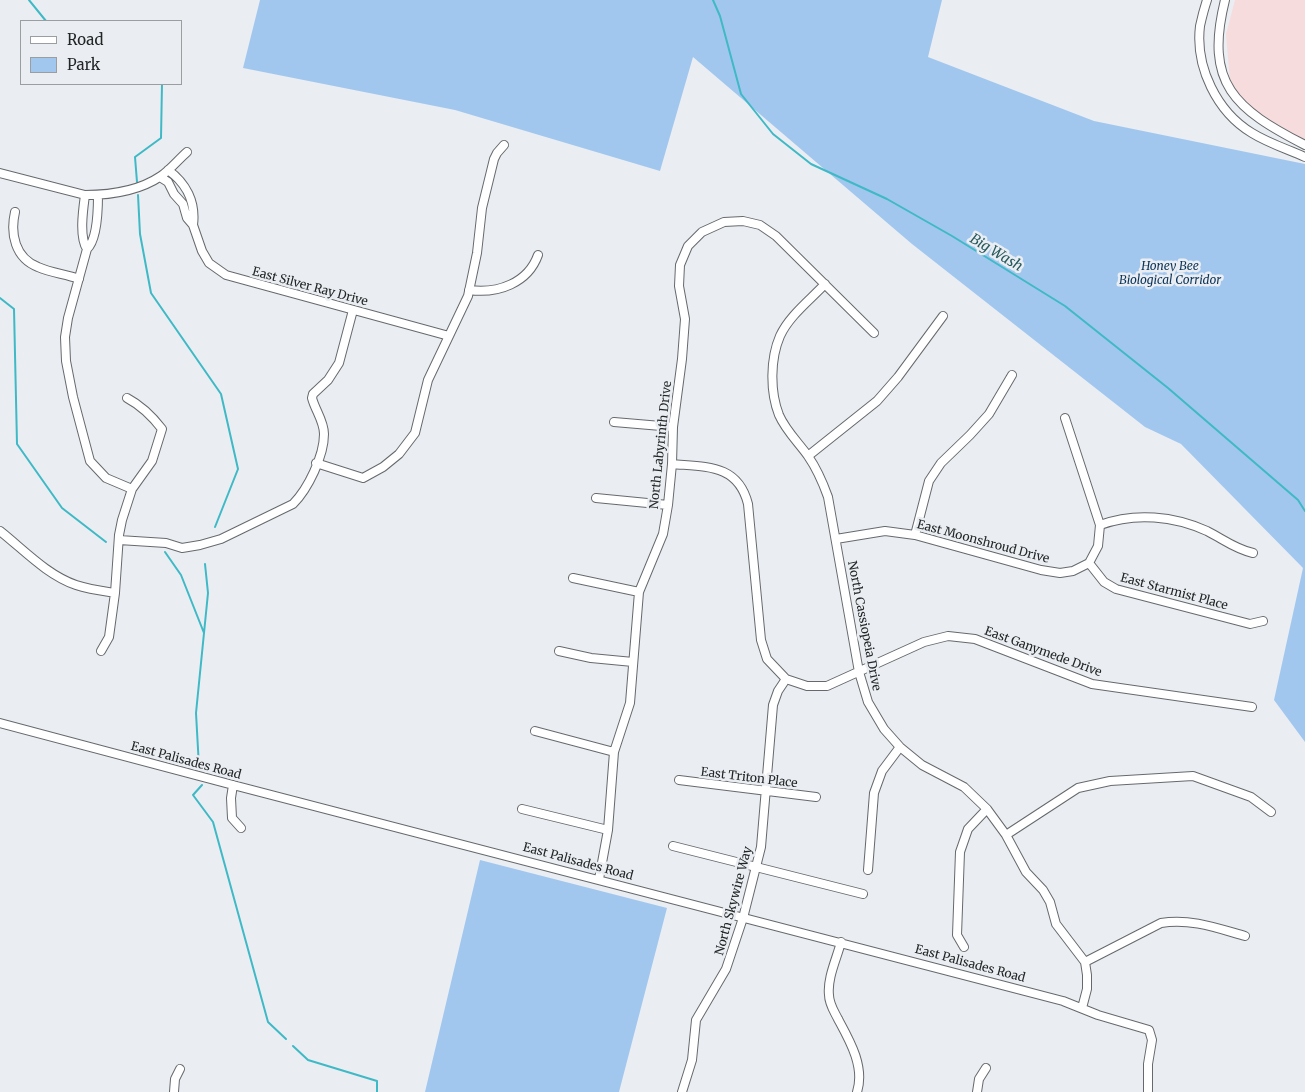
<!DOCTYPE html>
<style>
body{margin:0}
#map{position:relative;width:1305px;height:1092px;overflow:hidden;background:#eaeef2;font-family:Merriweather,serif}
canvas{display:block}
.legend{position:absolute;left:20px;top:20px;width:162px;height:65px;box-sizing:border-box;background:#eaeef2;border:1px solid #9a9ea0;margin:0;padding:6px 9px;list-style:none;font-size:15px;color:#232526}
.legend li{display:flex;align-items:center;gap:10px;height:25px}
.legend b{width:25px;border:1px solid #9a9ea0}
</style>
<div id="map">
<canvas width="1305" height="1092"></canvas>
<ul class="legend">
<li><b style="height:6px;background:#fff"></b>Road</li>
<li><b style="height:14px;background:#a2c7ef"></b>Park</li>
</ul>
</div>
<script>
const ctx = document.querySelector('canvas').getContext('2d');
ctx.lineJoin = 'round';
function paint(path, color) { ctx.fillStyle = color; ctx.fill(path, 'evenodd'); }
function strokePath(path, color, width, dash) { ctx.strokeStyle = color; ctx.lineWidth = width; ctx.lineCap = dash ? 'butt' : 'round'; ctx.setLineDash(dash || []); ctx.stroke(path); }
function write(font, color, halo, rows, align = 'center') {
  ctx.font = font + ' Merriweather,serif'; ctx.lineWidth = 5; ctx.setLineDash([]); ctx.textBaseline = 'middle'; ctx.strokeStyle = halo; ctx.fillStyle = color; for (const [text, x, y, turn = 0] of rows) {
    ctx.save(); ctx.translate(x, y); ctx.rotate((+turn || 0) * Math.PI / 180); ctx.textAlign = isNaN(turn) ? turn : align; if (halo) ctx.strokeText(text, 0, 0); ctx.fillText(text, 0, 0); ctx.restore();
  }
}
const commercial = new Path2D(`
 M1235,0H1305V144L1255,114L1230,82L1226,34Z`);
const green = new Path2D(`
 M260,0H942L928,57L1094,121L1305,164V742L1274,700L1303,568L1181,444L1145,427L912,244L693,57L660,171L455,110L243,68Z
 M480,860L667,908L619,1092H425Z`);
const stream = new Path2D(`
 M29,0L46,21
 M713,0L720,16L741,94L773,134L811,164L887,199L952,236L1065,306L1168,388L1298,500L1305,511
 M137,182L135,157L161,138L162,84
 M138,195L140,234L151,293L221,394L238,469L215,527
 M0,298L14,309L17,444L62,508L106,542
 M165,552L181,575L204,633
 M199,767L196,713L208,593L205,564
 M202,785L193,795L213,822L268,1022L286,1039
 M293,1046L308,1060L377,1081V1092`);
const minor = new Path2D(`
 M1207,0C1204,9 1202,17 1200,26C1195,67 1217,112 1252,133C1268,143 1287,149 1305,157
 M1225,0C1204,84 1235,109 1305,145
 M168,170C186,183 196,202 193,225
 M0,173L85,195C110,195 139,191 161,176C170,170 178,160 187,152
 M160,177L168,182L174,194L183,204L187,218L193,225L202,251L209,263L226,275L449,336
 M85,195C83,210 79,237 87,249
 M98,195C98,209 97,240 87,249L68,318L65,337L66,361L73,397L90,461L106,478L132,489
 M15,212C10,234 15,258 38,267C51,273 66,274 79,279
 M825,284C810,300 789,316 780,336C770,359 770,392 779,415C786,431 799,443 808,456C817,469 823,483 828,497L859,672L868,702L884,729L900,747L922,765L964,787L987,809L1006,835L1026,872L1043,890L1050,902L1056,924L1085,962L1087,975V989L1082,1008
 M469,290C498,294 528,283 538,255
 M614,422L673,427
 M808,456L877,401L898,377L943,316
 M316,463L363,478L383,467L399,454L415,433L428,380L468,296L477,253L482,208L494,159L497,153L504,145
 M672,464C706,467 738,464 748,504L761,640L767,659L786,679L807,686H827L924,642L948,636L975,639L1092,684L1252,707
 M596,498L668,505
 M1100,525C1135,512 1174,516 1207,531C1223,539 1235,549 1253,553
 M0,531C24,550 47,575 76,585C88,589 102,591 115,593
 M915,535L929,481L941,463L970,435L989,414L1012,375
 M836,539L885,531L915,535L1041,570L1060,573L1073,571L1089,563L1098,546L1100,525L1065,418
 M119,540L166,543L182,548L200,545L221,539L293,504C308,489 324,456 324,434C324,421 315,410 312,398L313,394L328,380L339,363L353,310
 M1089,563L1104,582L1116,589L1250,624L1263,621
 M573,578L639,592
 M101,651L109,637L115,593L119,535L122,520L132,489L152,461L162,429C152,416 142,406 127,398
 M559,651L591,658L633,662
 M0,723L233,785L1063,1001L1098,1015L1149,1030L1152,1040L1148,1064V1091
 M535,731L614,752
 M679,780L816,797
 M233,785L231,798L232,818L241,828
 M522,809L608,830
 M1006,835L1078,788L1110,781L1193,776L1251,797L1271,812
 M673,846L863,894
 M868,870L874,793L882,771L900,747
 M599,879L608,830L614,752L630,703L639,592L663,534L668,505L672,464L673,427L682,359L685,319L679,286L680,265L688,246L702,232L724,222L743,221L760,225L776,236L874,333
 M841,942C837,958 827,978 829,995C829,1004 834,1011 838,1019C850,1041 865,1067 857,1092
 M964,947L957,935L960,852L968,829L987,809
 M1085,962L1161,923C1190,918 1217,928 1245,936
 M174,1092L175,1079L180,1069
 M682,1092L692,1060L696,1020L726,969L743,918L761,847L773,705L778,691L786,679
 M977,1092L979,1079L986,1068`);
const parkNames = [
 ["Honey Bee",1170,267],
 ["Biological Corridor",1170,281]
];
const streetNames = [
 ["East Silver Ray Drive",310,287,15],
 ["North Labyrinth Drive",661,445,-84],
 ["East Moonshroud Drive",983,542,15],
 ["East Starmist Place",1174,592,15],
 ["North Cassiopeia Drive",864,626,79],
 ["East Ganymede Drive",1043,652,20],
 ["East Palisades Road",186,761,15],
 ["East Triton Place",749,778,7],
 ["East Palisades Road",578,862,15],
 ["North Skywire Way",734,901,-75],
 ["East Palisades Road",970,964,15]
];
const waterNames = [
 ["Big Wash",996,253,31]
];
paint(commercial, '#f7dcde');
paint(green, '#a2c7ef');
strokePath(stream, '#3fb9c5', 2);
strokePath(minor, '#66696c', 10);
strokePath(minor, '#fff', 8);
write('italic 12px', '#093359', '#eaeef2', parkNames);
write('12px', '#232526', '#eaeef2', streetNames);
write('italic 14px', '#26595e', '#eaeef2', waterNames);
</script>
